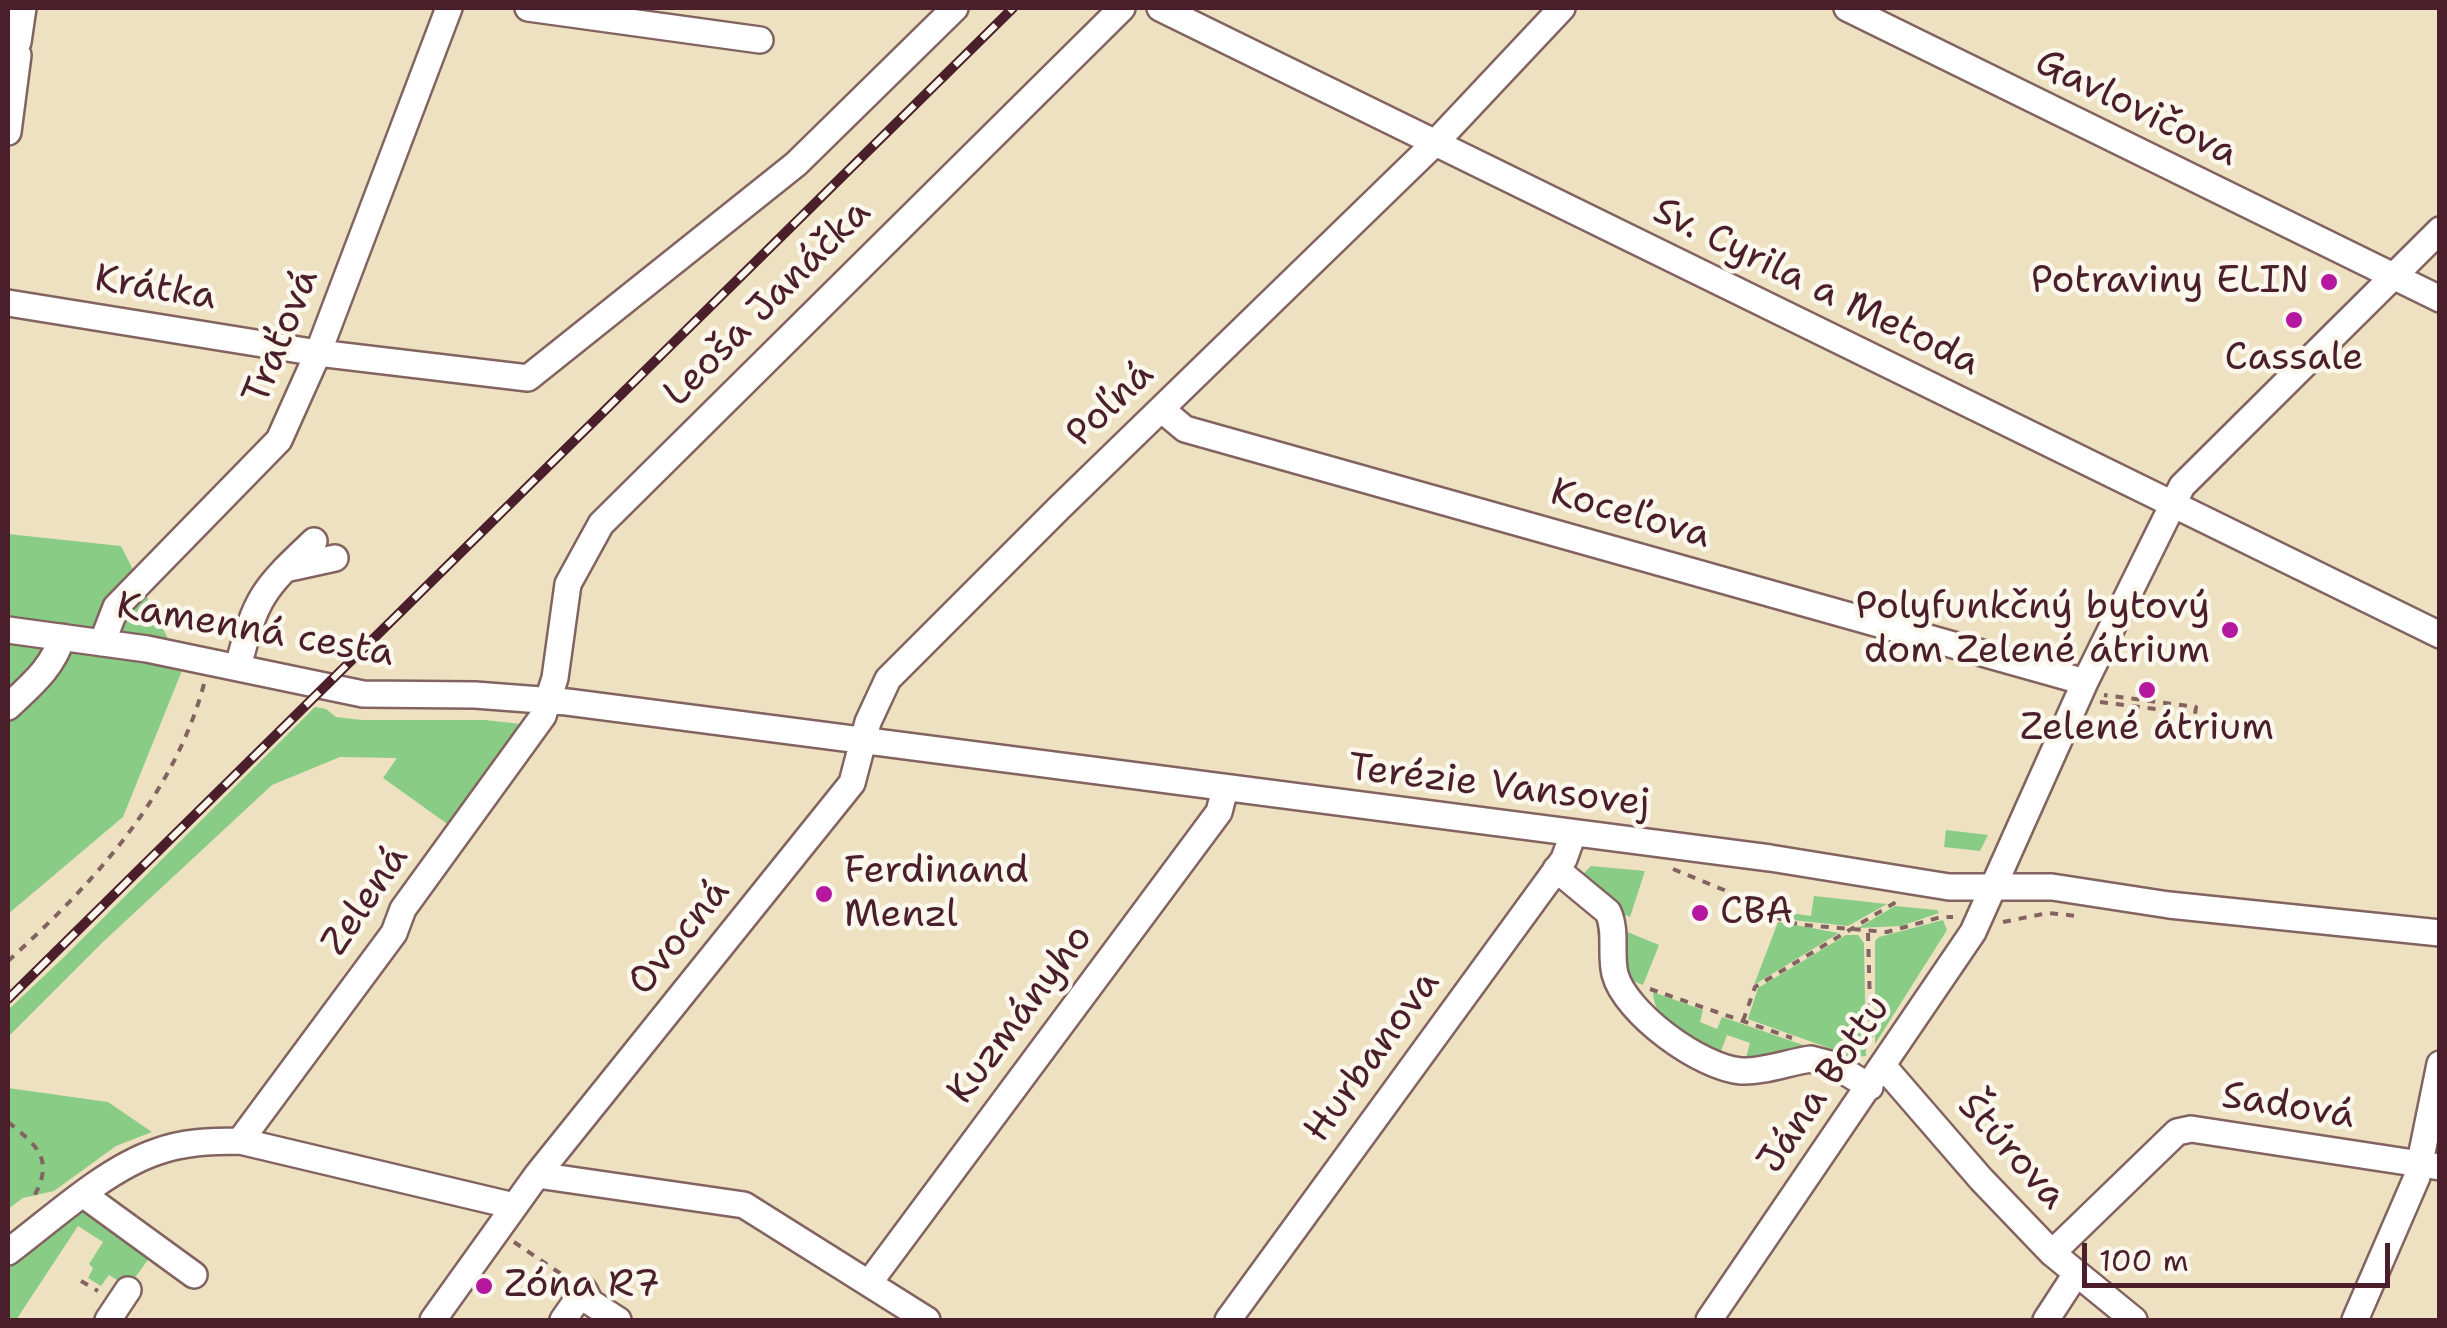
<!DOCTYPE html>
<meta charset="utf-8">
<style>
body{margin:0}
#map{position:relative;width:2447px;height:1328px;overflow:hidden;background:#eee1c1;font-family:"Shantell Sans",sans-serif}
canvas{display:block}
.frame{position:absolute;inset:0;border:10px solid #4a1f2b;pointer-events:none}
.scale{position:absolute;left:2082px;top:1243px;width:308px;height:45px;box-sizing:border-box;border:5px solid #4a1f2b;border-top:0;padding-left:12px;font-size:30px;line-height:35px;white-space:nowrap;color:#4a1f2b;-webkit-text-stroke:8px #fbf7ec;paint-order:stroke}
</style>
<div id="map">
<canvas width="2447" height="1328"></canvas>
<div class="frame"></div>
<div class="scale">100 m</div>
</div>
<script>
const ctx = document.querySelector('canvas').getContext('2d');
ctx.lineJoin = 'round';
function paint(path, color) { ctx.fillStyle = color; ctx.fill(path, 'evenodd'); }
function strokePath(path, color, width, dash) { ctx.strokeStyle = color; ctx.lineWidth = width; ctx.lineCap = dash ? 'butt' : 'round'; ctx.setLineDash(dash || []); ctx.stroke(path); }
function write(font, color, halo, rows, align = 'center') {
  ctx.font = font + ' "Shantell Sans",sans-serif'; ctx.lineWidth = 9; ctx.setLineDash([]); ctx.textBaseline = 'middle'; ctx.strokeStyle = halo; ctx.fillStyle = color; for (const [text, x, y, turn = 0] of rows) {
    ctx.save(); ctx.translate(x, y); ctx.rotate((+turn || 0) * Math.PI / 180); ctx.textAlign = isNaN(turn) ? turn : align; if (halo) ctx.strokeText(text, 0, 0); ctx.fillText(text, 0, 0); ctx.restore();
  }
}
const green = new Path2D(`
 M8,534L121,546L183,668L123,817L8,914Z
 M315,707L326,709L336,717L362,720H485L530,725L453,828L383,778L397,758L340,757L272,785L104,941L8,1037V1010L62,959Z
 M1946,830L1988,835L1980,851L1944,847Z
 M1591,866L1645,871L1630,917L1621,913L1583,874Z
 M1814,896L1887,904L1848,926L1793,920L1769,910L1811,916Z
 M1895,906L1937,910L1939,913L1901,926L1858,928Z
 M1943,920L1947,930L1875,1044V941L1879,937Z
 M1778,922L1839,933L1754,985Z
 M1620,929L1659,945L1643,985L1628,979Z
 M1846,935H1858L1864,943L1866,1056L1854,1057L1748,1019L1758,988Z
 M1653,992L1703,1010L1700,1022L1717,1029L1722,1017L1812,1048L1745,1061L1750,1043L1727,1035L1720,1054C1695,1044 1653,1023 1653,992Z
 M8,1088L108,1102L152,1132L116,1146L54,1191L23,1198L8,1209Z
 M86,1209L153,1253L128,1287L109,1275L101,1286L88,1278L93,1268L89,1264L103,1242L78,1226L16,1320H8V1264Z`);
const path = new Path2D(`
 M2100,702L2195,714L2196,707L2104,695
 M1673,869L1724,890L1786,922L1804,925L1887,932L1941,917H1953
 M2003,922L2048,913L2077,916
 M1868,933L1871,1043
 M8,961C92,885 174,796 204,684
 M1650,989L1792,1038
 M1743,1021L1755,987L1896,902
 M8,1122C38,1146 55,1160 33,1198
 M514,1242L564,1276
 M81,1281L98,1291`);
const minor = new Path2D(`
 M528,8L760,40
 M1160,8L2440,635
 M1847,8L2440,299
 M18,42L23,8
 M8,132L18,55
 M8,303L318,353L528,378L796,164L955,8
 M1161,409L1185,429L2085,682
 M285,569L335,558
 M8,630L147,649L363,694L475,695L567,702L1770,858L1949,887H2052L2169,905L2440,933
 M102,643L116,607L279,440L318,353L449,8
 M238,667C256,597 262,590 314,541
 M8,707C30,686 53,668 62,637
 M1556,869L1608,912C1617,931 1610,954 1615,974C1625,1013 1701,1068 1741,1071C1764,1072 1789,1062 1811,1059L1834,1065L1870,1087
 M1884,1067L1981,1179L2052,1253L2134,1320
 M240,1141L394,933L403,909L543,716L555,678L568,584L601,524L1122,8
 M537,1175L744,1205L927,1320
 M84,1195L194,1275
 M8,1252C52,1219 104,1170 156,1152C183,1142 211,1141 240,1141L514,1206
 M2052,1253L2177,1132L2191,1129L2440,1167
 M869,1283L1219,812L1225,789
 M108,1320L128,1290
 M433,1320L537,1175L852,783L868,722L888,679L1059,508L1436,142L1562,8
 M563,1320L584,1290L590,1302L618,1320
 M1228,1320L1564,859L1573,834
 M1709,1320L1973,932L2085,682L2182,486L2440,230
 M2046,1320L2076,1274
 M2355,1320L2417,1177L2440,1064`);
const rail = new Path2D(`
 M8,999L1013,8`);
const markers = [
 [2329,282,10,"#b5179e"],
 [2294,320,10,"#b5179e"],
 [2230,630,10,"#b5179e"],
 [2147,690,10,"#b5179e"],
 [824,894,10,"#b5179e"],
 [1700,913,10,"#b5179e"],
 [484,1286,10,"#b5179e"]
];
const streetNames = [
 ["Gavlovičova",2136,109,26],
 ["Sv. Cyrila a Metoda",1816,288,26],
 ["Krátka",155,289,9],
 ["Leoša Janáčka",768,304,-45],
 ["Traťová",282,337,-68],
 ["Poľná",1111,405,-44],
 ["Koceľova",1630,515,16],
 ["Kamenná cesta",255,631,10],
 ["Terézie Vansovej",1499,787,7],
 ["Zelená",366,901,-56],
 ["Ovocná",680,938,-51],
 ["Kuzmányho",1021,1015,-53],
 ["Hurbanova",1373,1057,-54],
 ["Jána Bottu",1825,1085,-56],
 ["Sadová",2288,1107,9],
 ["Štúrova",2011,1152,48]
];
const poiNames = [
 ["Potraviny ELIN",2309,282,"right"],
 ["Cassale",2294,359,"center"],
 ["Polyfunkčný bytový",2210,608,"right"],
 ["dom Zelené átrium",2210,652,"right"],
 ["Zelené átrium",2147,729,"center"],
 ["Ferdinand",844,872],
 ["Menzl",844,916],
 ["CBA",1720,913],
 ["Zóna R7",504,1286]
];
paint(green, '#88cc86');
strokePath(minor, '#836360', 30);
strokePath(path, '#836360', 4, [8, 8]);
strokePath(minor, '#fff', 25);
strokePath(rail, '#4a1f2b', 10);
strokePath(rail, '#fbf7ec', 6, [19]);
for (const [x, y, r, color] of markers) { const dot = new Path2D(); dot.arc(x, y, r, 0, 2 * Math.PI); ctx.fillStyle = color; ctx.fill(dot); strokePath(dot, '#fbf7ec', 4); }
write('38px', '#4a1f2b', '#fbf7ec', streetNames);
write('38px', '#4a1f2b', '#fbf7ec', poiNames, 'left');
</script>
